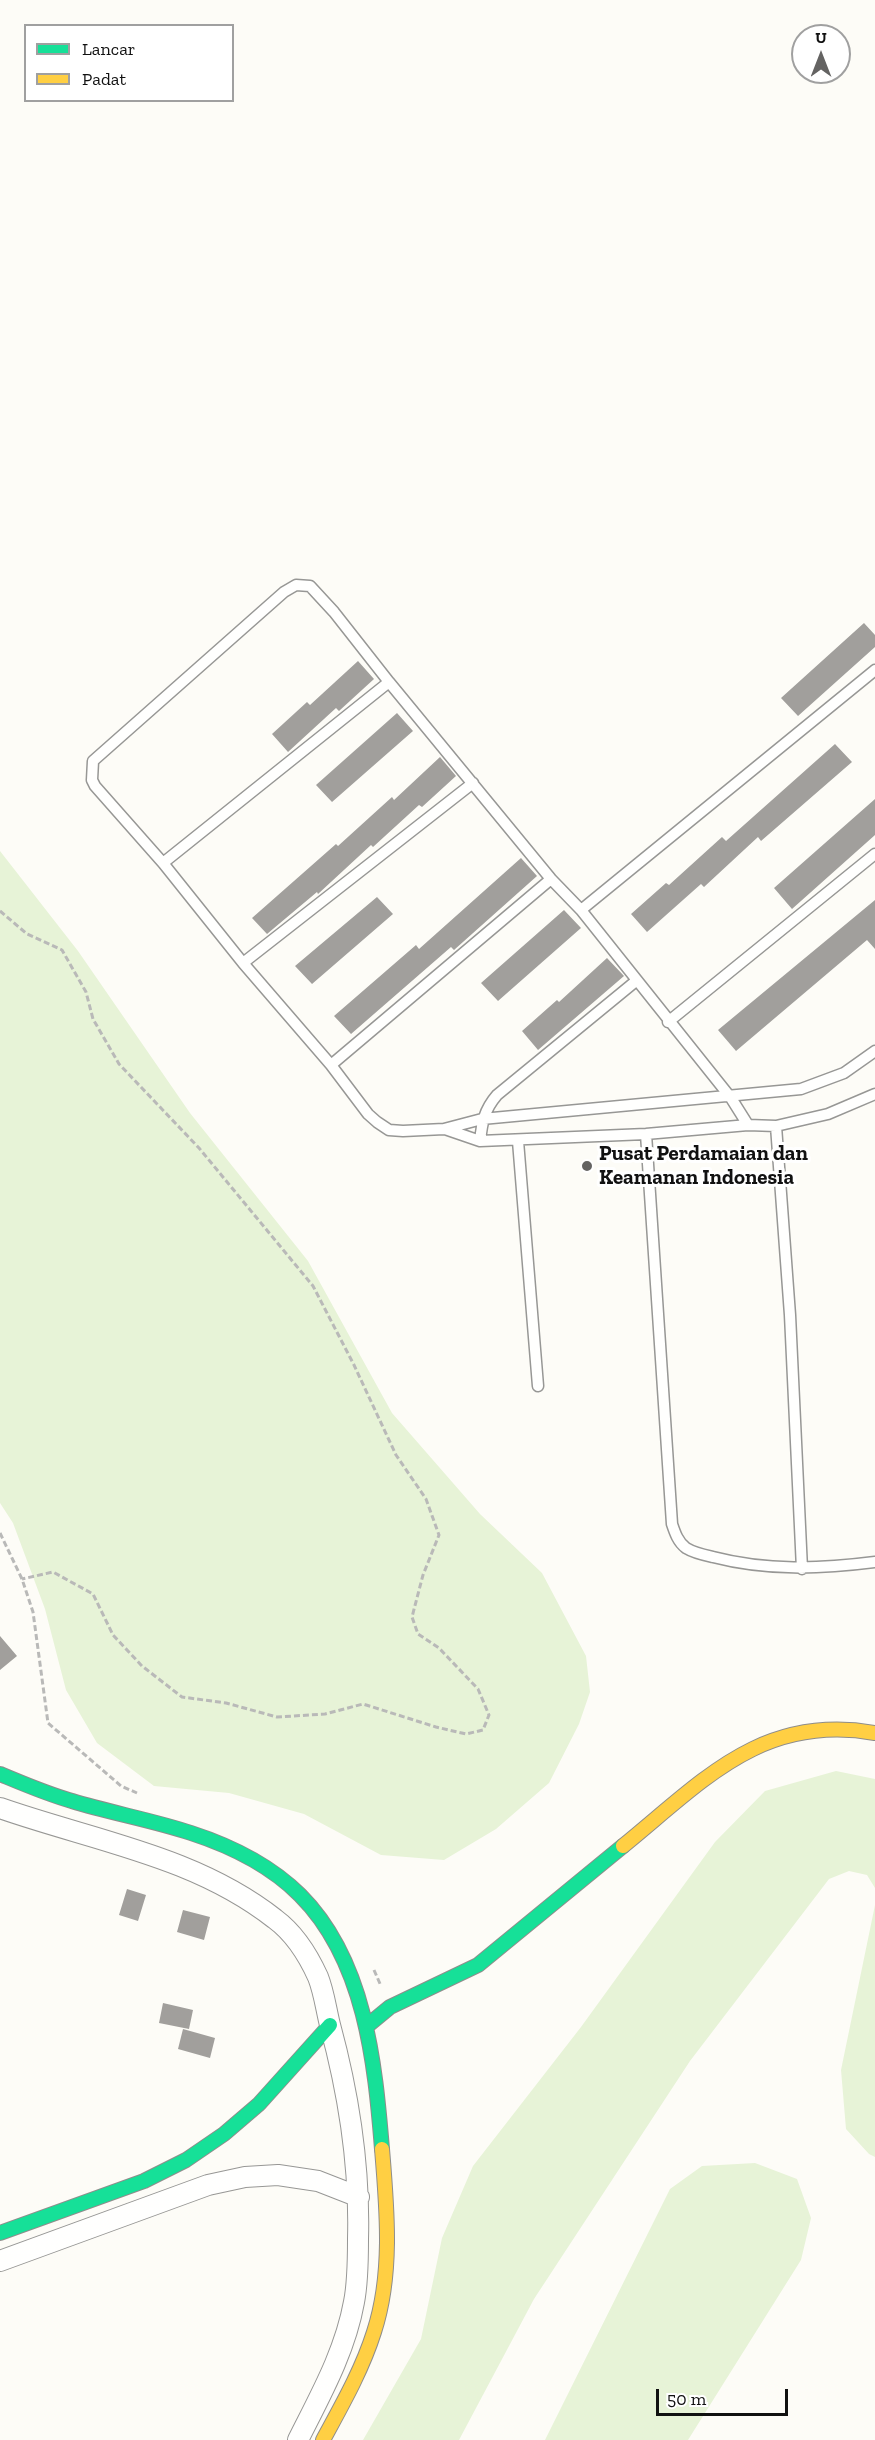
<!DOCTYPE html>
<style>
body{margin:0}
#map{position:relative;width:875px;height:2440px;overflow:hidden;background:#fdfcf7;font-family:"Zilla Slab",serif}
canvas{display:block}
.legend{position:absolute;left:24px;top:24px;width:210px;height:78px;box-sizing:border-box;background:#fff;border:2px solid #a0a0a0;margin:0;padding:8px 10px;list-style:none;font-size:18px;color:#111}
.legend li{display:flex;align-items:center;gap:12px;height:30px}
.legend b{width:30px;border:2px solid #a0a0a0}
.north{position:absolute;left:791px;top:24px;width:60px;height:60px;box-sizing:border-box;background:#fff;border:2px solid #a0a0a0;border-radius:50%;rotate:0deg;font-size:16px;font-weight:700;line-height:24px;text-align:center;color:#111}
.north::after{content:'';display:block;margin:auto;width:21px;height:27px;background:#646362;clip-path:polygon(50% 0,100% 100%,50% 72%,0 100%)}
.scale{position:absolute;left:656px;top:2389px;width:132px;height:27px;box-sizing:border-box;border:3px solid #111;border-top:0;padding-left:8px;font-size:18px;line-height:21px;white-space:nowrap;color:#111;-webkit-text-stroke:4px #fff;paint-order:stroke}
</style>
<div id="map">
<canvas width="875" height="2440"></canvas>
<ul class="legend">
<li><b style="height:8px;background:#16e098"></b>Lancar</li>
<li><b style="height:8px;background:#ffcf43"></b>Padat</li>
</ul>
<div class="north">U</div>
<div class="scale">50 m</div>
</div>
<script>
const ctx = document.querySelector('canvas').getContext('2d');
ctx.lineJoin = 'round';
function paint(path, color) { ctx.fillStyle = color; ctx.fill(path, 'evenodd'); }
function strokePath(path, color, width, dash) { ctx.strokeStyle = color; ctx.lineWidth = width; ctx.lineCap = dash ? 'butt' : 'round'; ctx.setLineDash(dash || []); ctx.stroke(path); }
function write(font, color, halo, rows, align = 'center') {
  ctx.font = font + ' "Zilla Slab",serif'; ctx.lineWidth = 6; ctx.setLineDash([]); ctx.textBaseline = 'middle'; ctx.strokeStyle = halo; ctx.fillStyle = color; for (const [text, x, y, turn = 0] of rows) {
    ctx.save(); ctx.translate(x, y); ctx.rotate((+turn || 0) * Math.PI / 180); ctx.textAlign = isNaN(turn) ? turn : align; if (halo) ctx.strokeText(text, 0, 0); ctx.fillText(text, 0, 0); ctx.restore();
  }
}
const green = new Path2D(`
 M0,851L78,951L190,1113L308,1261L392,1413L480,1514L542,1573L586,1656L590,1692L579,1724L549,1783L496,1829L444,1860L381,1855L304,1814L229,1793L154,1786L97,1743L66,1690L45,1609L13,1523L0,1503Z
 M836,1771L875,1779V1888L867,1875L849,1871L829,1879L690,2061L534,2299L459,2440H363L421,2339L442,2238L473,2166L581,2027L715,1842L765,1791Z
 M875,1905V2157L869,2154L846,2129L841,2070Z
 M755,2163L797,2179L811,2218L801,2260L688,2440H545L670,2189L702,2166Z`);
const building = new Path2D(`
 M864,623L875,635V647L798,716L781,698Z
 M358,661L374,679L339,711L336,708L288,752L272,734L307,702L310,705Z
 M397,713L413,731L332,802L316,785Z
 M835,744L852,762L761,841L758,837L704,887L701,884L647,932L631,914L666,883L669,885L722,837L726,841Z
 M440,757L456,776L422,807L419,805L373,847L371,845L318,894L317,892L267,934L252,918L336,844L338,846L392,797L394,800Z
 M875,799V835L792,909L774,888Z
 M521,858L537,876L454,950L451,947L351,1034L334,1016L416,945L419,949Z
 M377,897L393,914L312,984L295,966Z
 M875,900V949L867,940L736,1051L718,1030Z
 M564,910L581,928L498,1001L481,983Z
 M607,958L624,976L538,1050L522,1031L557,1000L559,1002Z
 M0,1636L17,1656L0,1670Z
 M127,1889L146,1895L138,1921L119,1915Z
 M183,1910L210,1917L204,1940L177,1932Z
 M163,2003L193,2010L189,2029L159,2023Z
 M183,2029L215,2038L210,2058L178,2049Z`);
const path = new Path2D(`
 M0,911L27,934L62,950L86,992L93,1019L119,1064L199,1148L313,1286L354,1365L396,1455L426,1499L439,1535L423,1575L412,1617L418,1634L439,1648L478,1689L489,1715L483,1730L466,1734L436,1727L363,1704L325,1714L277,1717L226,1703L182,1697L142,1666L113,1635L93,1594L53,1572L22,1579
 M0,1533L22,1579L33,1612L48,1723L121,1786L137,1793
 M374,1970L381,1986`);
const lane = new Path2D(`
 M163,863L389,682
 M581,910L875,670
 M243,963L473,783
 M668,1022L875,854
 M331,1065L551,879
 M748,1125L731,1098L581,910L551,879L389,682L334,612L310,586L296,585L284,592L93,761L92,780L95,786L163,863L243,963L331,1065L368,1114L377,1122L389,1130L403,1131L444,1129L482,1119L801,1089L844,1073L875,1051
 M776,1126L790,1315L802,1569
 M445,1129L480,1141L646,1134L748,1125L776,1126L828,1114L875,1094
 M646,1134L672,1524C675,1533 678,1542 686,1548C694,1553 704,1555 713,1557C767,1571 820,1569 875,1562
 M480,1141C482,1123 484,1110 497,1095L636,981
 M518,1141L538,1386`);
const street = new Path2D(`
 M0,1808C94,1841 195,1856 275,1919C294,1933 308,1955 318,1977C324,1992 326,2009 330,2025C349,2095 360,2166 358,2239C358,2260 358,2282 354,2302C345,2352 320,2396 298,2440
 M0,2261L208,2185L245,2177L278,2175L318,2181L359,2197`);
const fast = new Path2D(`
 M0,1774C24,1784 47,1794 72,1801C111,1813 152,1820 191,1833C231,1846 270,1865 300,1895C365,1960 375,2062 382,2149
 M367,2026L390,2007L478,1965L623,1846
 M0,2233L144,2181L186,2160L224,2134L259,2104L330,2025`);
const slow = new Path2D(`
 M623,1846C703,1781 762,1713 875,1733
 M323,2440C342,2405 362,2370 374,2332C393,2274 387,2209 382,2149`);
const markers = [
 [587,1166,6,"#646362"]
];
const poiNames = [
 ["Pusat Perdamaian dan",599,1154],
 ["Keamanan Indonesia",599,1178]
];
paint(green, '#e7f3d7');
paint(building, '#a19f9c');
strokePath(lane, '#979795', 13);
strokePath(street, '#979795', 22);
strokePath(fast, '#8e8d8b', 16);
strokePath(slow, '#8e8d8b', 16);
strokePath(path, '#b9b9b8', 3, [6, 3]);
strokePath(lane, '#fffffe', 10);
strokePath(street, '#fffffe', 20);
strokePath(fast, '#16e098', 14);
strokePath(slow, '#ffcf43', 14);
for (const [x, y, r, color] of markers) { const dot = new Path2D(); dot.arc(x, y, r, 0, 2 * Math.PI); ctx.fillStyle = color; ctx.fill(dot); strokePath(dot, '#fff', 2); }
write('bold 21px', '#111', '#fff', poiNames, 'left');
</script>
